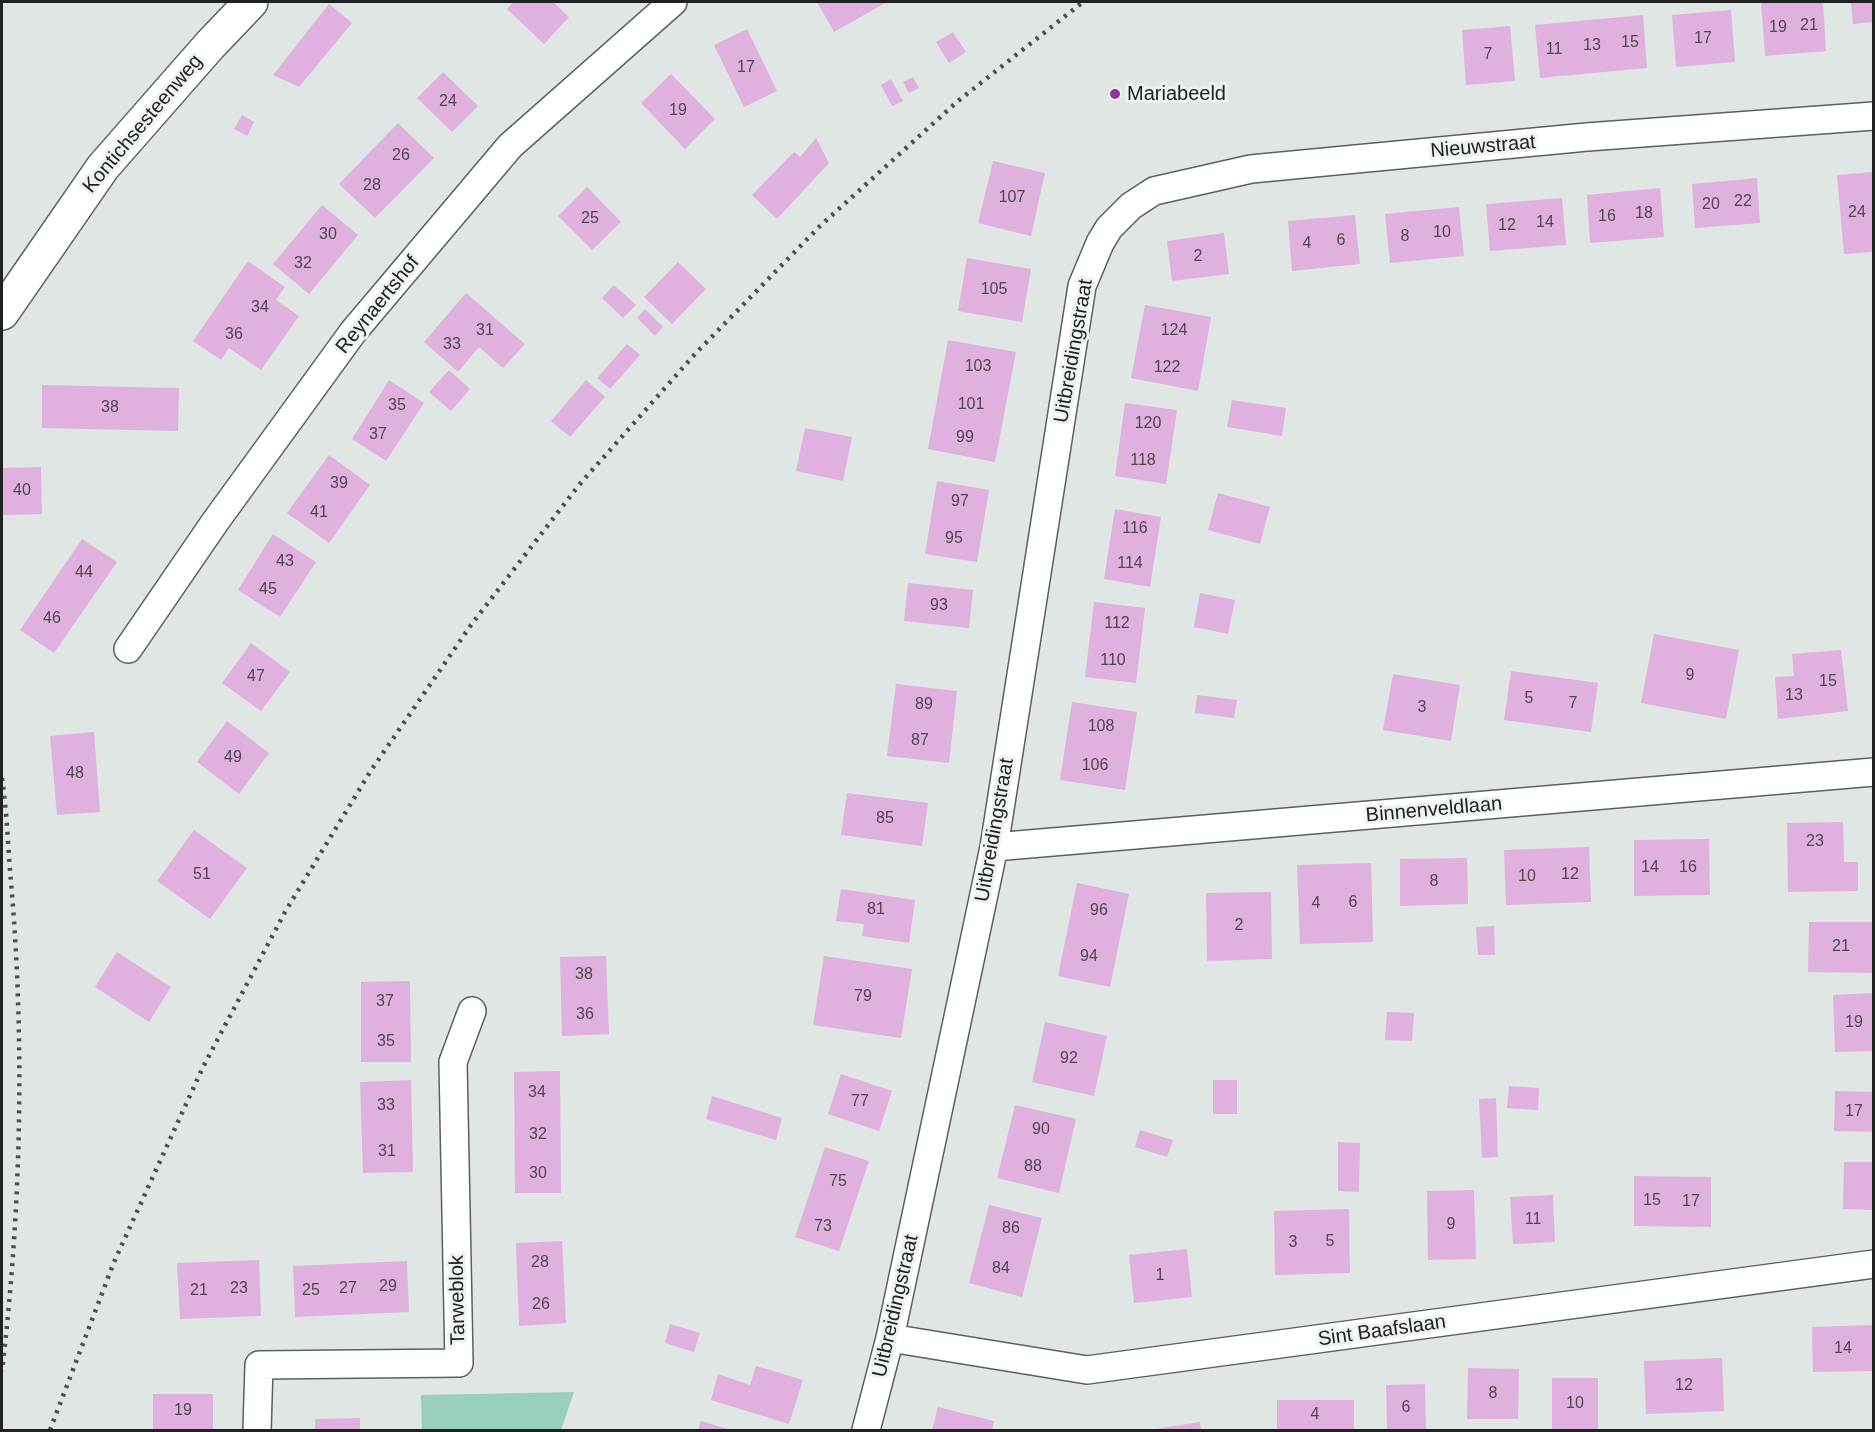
<!DOCTYPE html>
<style>
body{margin:0}
#map{position:relative;width:1875px;height:1432px;overflow:hidden;background:#dfe6e3;font-family:Helvetica,sans-serif}
canvas{display:block}
.frame{position:absolute;inset:0;border:3px solid #202221;pointer-events:none}
</style>
<div id="map">
<canvas width="1875" height="1432"></canvas>
<div class="frame"></div>
</div>
<script>
const ctx = document.querySelector('canvas').getContext('2d');
ctx.lineJoin = 'round';
function paint(path, color) { ctx.fillStyle = color; ctx.fill(path, 'evenodd'); }
function strokePath(path, color, width, dash) { ctx.strokeStyle = color; ctx.lineWidth = width; ctx.lineCap = dash ? 'butt' : 'round'; ctx.setLineDash(dash || []); ctx.stroke(path); }
function write(font, color, halo, rows, align = 'center') {
  ctx.font = font + ' Helvetica,sans-serif'; ctx.lineWidth = 6; ctx.setLineDash([]); ctx.textBaseline = 'middle'; ctx.strokeStyle = halo; ctx.fillStyle = color; for (const [text, x, y, turn = 0] of rows) {
    ctx.save(); ctx.translate(x, y); ctx.rotate((+turn || 0) * Math.PI / 180); ctx.textAlign = isNaN(turn) ? turn : align; if (halo) ctx.strokeText(text, 0, 0); ctx.fillText(text, 0, 0); ctx.restore();
  }
}
const green = new Path2D(`
 M574,1392L561,1430H422L421,1395Z`);
const building = new Path2D(`
 M514,2H553L569,17L544,44L507,9Z
 M817,2H887L834,32Z
 M1761,2H1823L1826,51L1765,56Z
 M1851,2H1874V22L1853,24Z
 M329,4L352,23L299,87L273,75Z
 M1731,10L1735,62L1676,67L1672,15Z
 M1643,15L1647,68L1540,78L1535,25Z
 M1510,26L1515,81L1466,85L1462,30Z
 M747,29L777,91L744,107L714,45Z
 M953,32L966,52L949,63L936,42Z
 M443,72L478,106L452,132L417,98Z
 M671,74L715,119L685,149L641,103Z
 M913,77L919,88L909,93L903,82Z
 M891,79L903,101L892,106L881,85Z
 M242,115L254,122L247,136L234,129Z
 M398,123L434,158L375,218L339,184Z
 M816,138L829,163L777,219L752,195L794,152L800,157Z
 M993,161L1045,173L1031,236L978,223Z
 M1874,172V252L1844,254L1837,175Z
 M1757,178L1760,223L1695,228L1692,184Z
 M587,187L621,222L592,250L558,216Z
 M1660,188L1664,237L1590,243L1587,195Z
 M1562,198L1566,245L1490,251L1486,204Z
 M322,205L358,235L309,294L273,264Z
 M1459,207L1464,256L1390,263L1385,214Z
 M1355,215L1360,264L1292,271L1288,221Z
 M1224,233L1229,274L1172,281L1167,241Z
 M967,258L1031,269L1022,322L958,311Z
 M248,261L285,287L276,300L299,316L261,370L229,348L221,360L193,341Z
 M678,262L706,289L672,324L644,297Z
 M614,285L636,305L623,318L602,298Z
 M466,293L525,344L503,368L479,347L458,372L424,342Z
 M1145,305L1211,317L1198,391L1131,378Z
 M645,309L663,327L655,336L637,318Z
 M948,340L1016,352L995,462L928,449Z
 M627,344L640,355L610,389L597,378Z
 M449,370L470,389L451,411L429,392Z
 M389,380L424,403L386,461L352,439Z
 M586,380L605,397L570,437L551,421Z
 M42,385L179,388L178,431L42,428Z
 M1232,400L1286,408L1282,436L1227,427Z
 M1125,403L1177,410L1166,484L1115,476Z
 M805,428L852,437L843,481L796,471Z
 M329,455L370,485L329,543L287,513Z
 M41,467L42,514L3,515L2,468Z
 M937,481L989,490L977,562L925,554Z
 M1218,493L1270,507L1260,544L1208,530Z
 M1115,509L1161,517L1150,587L1104,579Z
 M273,534L316,562L280,617L238,590Z
 M82,539L117,562L54,653L20,630Z
 M908,583L973,590L969,628L904,621Z
 M1200,593L1235,600L1228,634L1194,627Z
 M1094,602L1145,608L1136,683L1085,677Z
 M1654,634L1739,650L1726,719L1641,703Z
 M251,643L290,672L261,711L222,683Z
 M1841,650L1848,711L1778,719L1775,677L1794,676L1792,654Z
 M1511,671L1598,683L1591,732L1504,720Z
 M1393,674L1460,685L1451,741L1383,730Z
 M896,684L957,691L949,763L887,756Z
 M1197,695L1237,700L1234,718L1195,713Z
 M1072,702L1137,712L1125,790L1060,780Z
 M227,721L269,753L239,794L197,762Z
 M94,732L100,812L57,815L50,736Z
 M847,793L928,803L922,846L841,835Z
 M1843,822L1844,862H1858V891L1788,892L1787,823Z
 M194,830L247,868L210,919L157,881Z
 M1709,839L1710,895L1634,896V840Z
 M1589,847L1591,902L1506,905L1504,850Z
 M1467,858L1468,904L1400,906V859Z
 M1371,863L1373,942L1300,944L1297,865Z
 M1077,883L1129,894L1110,987L1058,976Z
 M841,889L915,900L909,943L862,936L864,924L836,921Z
 M1271,892L1272,959L1207,961L1206,893Z
 M1809,922H1874V973L1808,972Z
 M1494,926L1495,955H1478L1476,927Z
 M117,952L171,987L149,1022L95,987Z
 M606,956L609,1034L562,1036L560,957Z
 M824,956L912,969L901,1038L813,1025Z
 M410,981L411,1062H361V982Z
 M1874,993V1051L1835,1052L1833,995Z
 M1387,1012L1414,1013L1412,1041L1385,1040Z
 M1045,1022L1107,1036L1094,1096L1032,1082Z
 M560,1071L561,1193H515L514,1072Z
 M841,1074L892,1091L879,1131L828,1114Z
 M411,1080L413,1172L363,1173L360,1082Z
 M1213,1080H1237V1114H1213Z
 M1509,1086L1539,1088L1538,1110L1507,1108Z
 M1835,1091L1874,1092V1132L1834,1131Z
 M712,1096L782,1118L776,1140L706,1119Z
 M1496,1098L1498,1157L1482,1158L1479,1099Z
 M1015,1105L1076,1119L1059,1193L997,1178Z
 M1140,1130L1173,1140L1167,1157L1135,1147Z
 M1338,1142L1360,1143L1359,1192L1338,1191Z
 M825,1147L869,1161L839,1251L795,1237Z
 M1844,1162H1874V1210L1843,1209Z
 M1634,1176L1711,1177V1227L1634,1226Z
 M1474,1190L1476,1259L1428,1260L1427,1191Z
 M1553,1195L1555,1242L1513,1244L1510,1197Z
 M989,1205L1042,1218L1022,1297L969,1283Z
 M1349,1209L1350,1273L1275,1275L1274,1211Z
 M562,1241L566,1323L519,1326L516,1243Z
 M1187,1249L1192,1297L1134,1303L1129,1255Z
 M259,1260L261,1316L180,1319L177,1263Z
 M407,1261L409,1312L295,1317L293,1266Z
 M670,1324L700,1333L694,1352L665,1343Z
 M1874,1325V1371L1813,1372L1812,1327Z
 M1722,1358L1724,1411L1646,1414L1644,1361Z
 M756,1366L803,1380L789,1424L711,1400L718,1374L750,1385Z
 M1468,1368L1519,1369L1518,1419H1467Z
 M1552,1378H1598V1430H1552Z
 M1425,1384L1426,1430H1387L1386,1385Z
 M153,1394H213V1430H153Z
 M1277,1400H1354V1430H1277Z
 M938,1407L994,1421L992,1430H932Z
 M360,1418V1430H315V1419Z
 M701,1421L731,1430H698Z
 M1200,1422L1201,1430H1156V1429Z`);
const minor = new Path2D(`
 M128,649L215,522L353,332L510,146L673,2
 M994,847L1874,772
 M890,1338L1087,1370L1874,1264
 M257,1430L259,1365L459,1363L453,1062L472,1011
 M866,1430L890,1338L994,847L1082,286L1100,243L1109,228L1131,206L1154,191L1251,169L1587,137L1874,116`);
const tertiary = new Path2D(`
 M2,313L103,167L210,45L251,2`);
const rail = new Path2D(`
 M2,778C7,812 8,848 11,882C25,1045 21,1209 2,1371
 M50,1430L114,1262L203,1067L285,912L370,772L471,625L579,485L696,353L820,226L958,101L1083,2`);
const markers = [
 [1115,94,6,"#973399"]
];
const numberNames = [
 ["21",1809,26],
 ["19",1778,28],
 ["17",1703,39],
 ["15",1630,43],
 ["13",1592,46],
 ["11",1554,50],
 ["7",1488,55],
 ["17",746,68],
 ["24",448,102],
 ["19",678,111],
 ["26",401,156],
 ["28",372,186],
 ["107",1012,198],
 ["22",1743,202],
 ["20",1711,205],
 ["24",1857,213],
 ["18",1644,214],
 ["16",1607,217],
 ["25",590,219],
 ["14",1545,223],
 ["12",1507,226],
 ["10",1442,233],
 ["30",328,235],
 ["8",1405,237],
 ["6",1341,241],
 ["4",1307,244],
 ["2",1198,257],
 ["32",303,264],
 ["105",994,290],
 ["34",260,308],
 ["31",485,331],
 ["124",1174,331],
 ["36",234,335],
 ["33",452,345],
 ["103",978,367],
 ["122",1167,368],
 ["101",971,405],
 ["35",397,406],
 ["38",110,408],
 ["120",1148,424],
 ["37",378,435],
 ["99",965,438],
 ["118",1143,461],
 ["39",339,484],
 ["40",22,491],
 ["97",960,502],
 ["41",319,513],
 ["116",1135,529],
 ["95",954,539],
 ["43",285,562],
 ["114",1130,564],
 ["44",84,573],
 ["45",268,590],
 ["93",939,606],
 ["46",52,619],
 ["112",1117,624],
 ["110",1113,661],
 ["9",1690,676],
 ["47",256,677],
 ["15",1828,682],
 ["13",1794,696],
 ["5",1529,699],
 ["7",1573,704],
 ["89",924,705],
 ["3",1422,708],
 ["108",1101,727],
 ["87",920,741],
 ["49",233,758],
 ["106",1095,766],
 ["48",75,774],
 ["85",885,819],
 ["23",1815,842],
 ["14",1650,868],
 ["16",1688,868],
 ["51",202,875],
 ["12",1570,875],
 ["10",1527,877],
 ["8",1434,882],
 ["6",1353,903],
 ["4",1316,904],
 ["81",876,910],
 ["96",1099,911],
 ["2",1239,926],
 ["21",1841,947],
 ["94",1089,957],
 ["38",584,975],
 ["79",863,997],
 ["37",385,1002],
 ["36",585,1015],
 ["19",1854,1023],
 ["35",386,1042],
 ["92",1069,1059],
 ["34",537,1093],
 ["77",860,1102],
 ["33",386,1106],
 ["17",1854,1112],
 ["90",1041,1130],
 ["32",538,1135],
 ["31",387,1152],
 ["88",1033,1167],
 ["30",538,1174],
 ["75",838,1182],
 ["15",1652,1201],
 ["17",1691,1202],
 ["11",1533,1220],
 ["9",1451,1225],
 ["73",823,1227],
 ["86",1011,1229],
 ["5",1330,1242],
 ["3",1293,1243],
 ["28",540,1263],
 ["84",1001,1269],
 ["1",1160,1276],
 ["29",388,1287],
 ["23",239,1289],
 ["27",348,1289],
 ["21",199,1291],
 ["25",311,1291],
 ["26",541,1305],
 ["14",1843,1349],
 ["12",1684,1386],
 ["8",1493,1394],
 ["10",1575,1404],
 ["6",1406,1408],
 ["19",183,1411],
 ["4",1315,1415]
];
const poiNames = [
 ["Mariabeeld",1127,94]
];
const streetNames = [
 ["Kontichsesteenweg",143,124,-50],
 ["Nieuwstraat",1483,147,-5],
 ["Reynaertshof",378,305,-51],
 ["Uitbreidingstraat",1074,351,-80],
 ["Binnenveldlaan",1434,810,-5],
 ["Uitbreidingstraat",995,830,-80],
 ["Tarweblok",458,1300,-91],
 ["Uitbreidingstraat",896,1306,-77],
 ["Sint Baafslaan",1382,1331,-8]
];
paint(green, '#98d0bb');
paint(building, '#e0b1df');
strokePath(minor, '#5a605e', 30);
strokePath(tertiary, '#5a605e', 36);
strokePath(minor, '#fff', 27);
strokePath(tertiary, '#fff', 33);
strokePath(rail, '#4b4f4d', 4.5, [3, 6]);
for (const [x, y, r, color] of markers) { const dot = new Path2D(); dot.arc(x, y, r, 0, 2 * Math.PI); ctx.fillStyle = color; ctx.fill(dot); strokePath(dot, '#ecf3f0', 2); }
write('16px', '#504650', null, numberNames);
write('20px', '#202221', '#ecf3f0', poiNames, 'left');
write('20px', '#202221', '#ecf3f0', streetNames);
</script>
